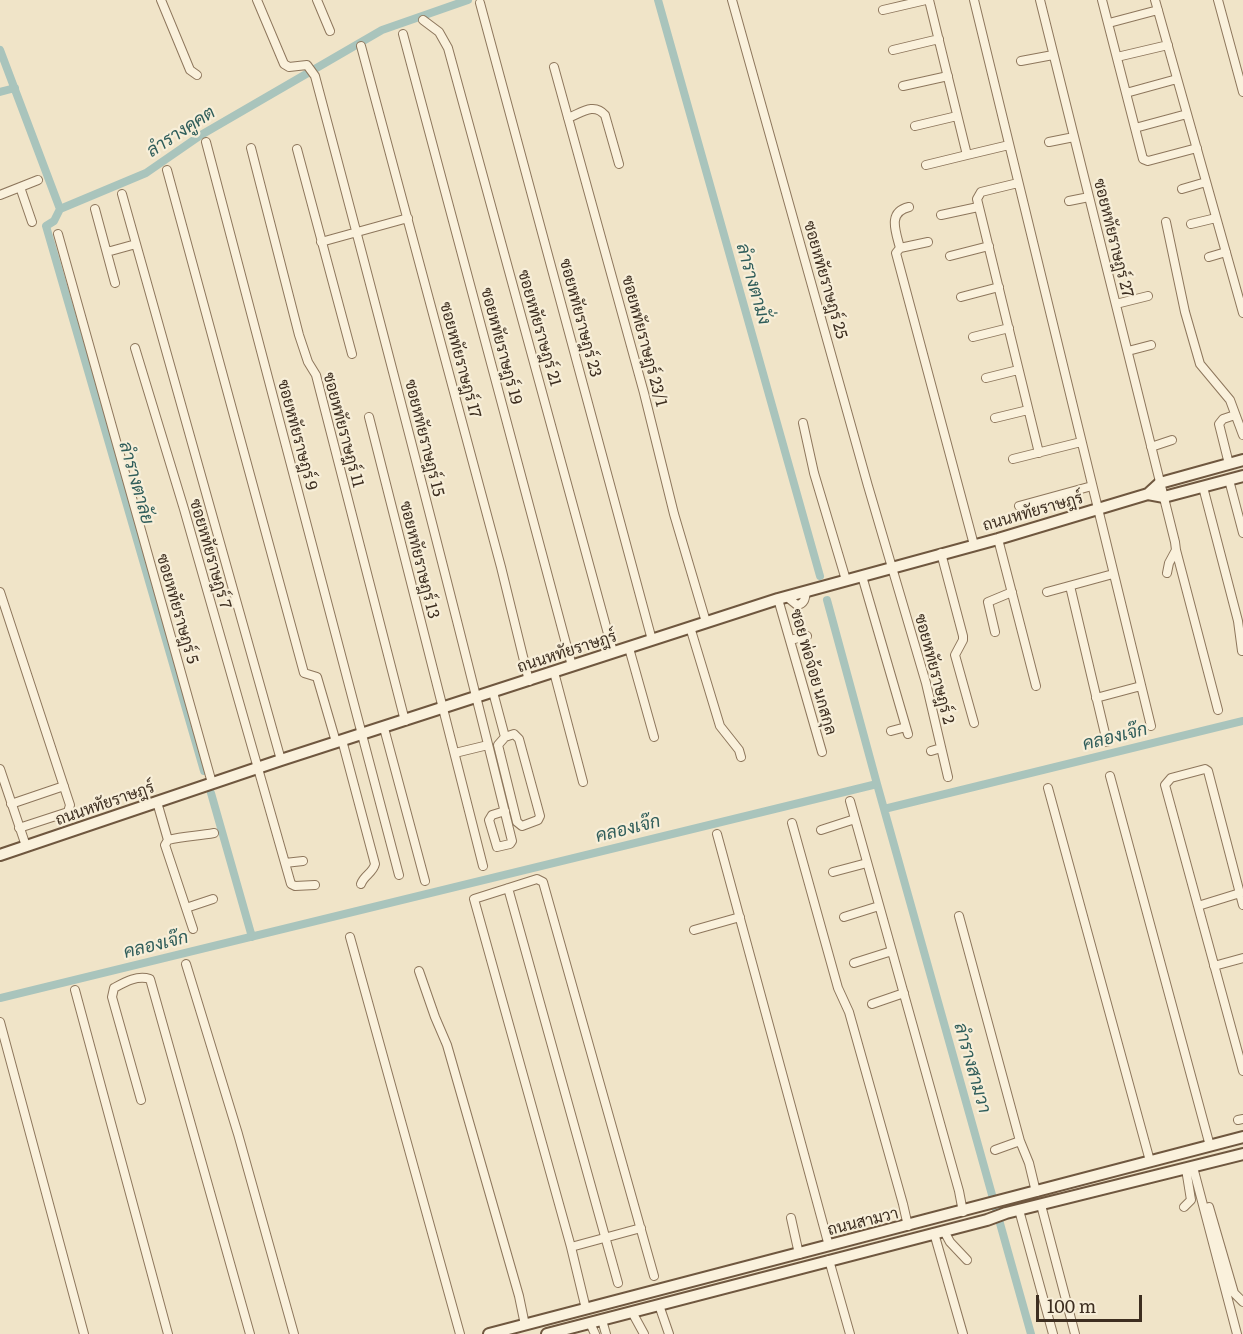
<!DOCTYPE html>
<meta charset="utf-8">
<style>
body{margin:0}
#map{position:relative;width:1243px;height:1334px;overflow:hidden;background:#f0e4c8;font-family:Literata,serif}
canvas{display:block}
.scale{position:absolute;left:1036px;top:1295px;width:106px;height:27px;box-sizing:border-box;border:3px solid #3d2e20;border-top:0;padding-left:8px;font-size:18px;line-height:21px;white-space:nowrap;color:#3d2e20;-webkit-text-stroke:4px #f7eed8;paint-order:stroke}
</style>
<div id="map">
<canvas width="1243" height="1334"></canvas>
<div class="scale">100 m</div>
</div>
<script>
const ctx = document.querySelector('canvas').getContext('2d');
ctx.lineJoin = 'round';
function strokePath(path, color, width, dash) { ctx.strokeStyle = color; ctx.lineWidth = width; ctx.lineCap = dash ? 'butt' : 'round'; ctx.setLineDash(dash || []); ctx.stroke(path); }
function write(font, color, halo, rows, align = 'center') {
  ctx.font = font + ' Literata,Sarabun,serif'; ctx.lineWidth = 4.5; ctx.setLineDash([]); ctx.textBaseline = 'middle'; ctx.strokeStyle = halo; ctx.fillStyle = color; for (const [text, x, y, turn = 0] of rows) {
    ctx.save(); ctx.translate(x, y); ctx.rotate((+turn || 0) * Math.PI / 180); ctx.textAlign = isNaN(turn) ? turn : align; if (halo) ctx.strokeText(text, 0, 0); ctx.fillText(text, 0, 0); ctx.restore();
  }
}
const canal = new Path2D(`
 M658,0L820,576
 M0,50L60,209L146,173L201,135L382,30L468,0
 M0,92L15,88
 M60,209L54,221L46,226L204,771
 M827,600L877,784
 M211,793L252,937
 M884,809L1243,721
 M0,998L877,784L1031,1334`);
const street = new Path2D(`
 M161,0L190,70L197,75
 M257,0L284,64L289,67L307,65L315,76C383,331 449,585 512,841L510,844L497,847L489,820L492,815L505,811
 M317,0L330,31
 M732,0L868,486L926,683L948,777
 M929,0L967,155L1009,145
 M974,0L1151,726
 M1040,0L1175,542L1176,550L1169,563L1167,573
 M1102,0L1143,159L1148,161L1197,148
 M1155,0L1243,313
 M1218,0L1243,92
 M480,3L652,640
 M883,10L926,0
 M423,20L439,32L448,48L613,652
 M1109,23L1158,10
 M403,34L572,666
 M361,46L501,567L529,681
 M893,50L939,39
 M1117,57L1168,45
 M1021,61L1053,55
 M554,67L644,393L674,514L706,622
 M903,86L948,76
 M1126,93L1177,79
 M568,118C581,113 594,102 605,115L619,164
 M915,126L957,116
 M1135,128L1187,114
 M206,142L399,875
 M1049,142L1074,137
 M251,148L299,335L308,362L316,375L405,721
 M297,149L352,354
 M926,165L967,155
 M167,170L304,673L317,677L336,742
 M1018,183L981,192L977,199L1039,453
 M20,187L32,222
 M1182,189L1206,182
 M122,194L281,760
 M0,195L38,180
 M1069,201L1089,197
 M95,209L115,283
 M941,215L978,207
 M1166,222L1185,312L1200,364L1230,400L1243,435
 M1191,224L1216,218
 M58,234L212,783
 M321,242L408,218
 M928,242L900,248L896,253L974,545
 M900,248C896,232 887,212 909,207
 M107,252L136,244
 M950,256L989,246
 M1209,257L1226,252
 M961,297L999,287
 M1116,304L1148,296
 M973,337L1009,328
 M135,348L184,509L291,884L295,886L315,885
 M1128,351L1151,345
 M986,378L1018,370
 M369,417L483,866
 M995,418L1028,410
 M803,423L814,473L846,580
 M1151,447L1172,440
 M1013,459L1081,442
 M1229,464L1219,424L1223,419L1235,415
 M1229,480L1243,533
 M1203,487L1238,621L1242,651
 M1019,506L1092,486
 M998,539L1036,686
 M1176,550L1218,710
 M941,553L963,636V640L955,655L974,723
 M862,576L908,734
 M1070,586L1107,742
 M0,592L70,805L68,812L19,828
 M1047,592L1113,574
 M787,597L797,605C805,604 805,598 806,591
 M778,599L822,752
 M690,627L720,726L739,750L741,757
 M995,632L988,602L1012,592
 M790,640L807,636
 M629,648L654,737
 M554,672L583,782
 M493,692L505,737
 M1096,698L1141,686
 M384,728L425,881
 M891,731L906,727
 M514,734L519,739L540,816L538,820L522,826L517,822L498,745L505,737Z
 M342,740L375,864C373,873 364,875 361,884
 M931,751L941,748
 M455,753L488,745
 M0,769L26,846
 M1110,776L1210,1146
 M1048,788L1150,1161
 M850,801L959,1191L963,1212
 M157,802L168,840L165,845L193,929
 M11,804L64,786
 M792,823L838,988L849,1012L903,1204L908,1226
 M821,830L855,819
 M717,834L829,1246
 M168,840C184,836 198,836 214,833
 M285,863L303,861
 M833,872L867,863
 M508,888L618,1283
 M1243,905L1208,771L1205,769L1171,778L1165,785L1243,1071
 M1198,906L1240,893
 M186,908L213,899
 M959,916L1020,1141
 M844,917L879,906
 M694,930L740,917
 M350,937L460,1334
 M854,963L892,951
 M186,964L238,1134L294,1334
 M1214,966L1243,958
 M419,971L435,1017L447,1045L519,1296L525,1325
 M75,990L168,1334
 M872,1004L904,993
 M0,1022L84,1334
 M141,1100L112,997L114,988C125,982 137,975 150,979L250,1334
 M1238,1120L1243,1119
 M995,1150L1020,1141L1029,1163L1036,1192
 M1193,1167L1237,1334
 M1041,1205L1075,1334
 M1184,1207L1191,1200L1186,1169
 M1209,1207L1234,1293L1243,1302
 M1019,1210L1053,1334
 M791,1218L799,1254
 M944,1231L950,1242L967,1260
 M934,1233L963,1334
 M571,1247L641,1228
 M829,1260L850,1334
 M659,1305L669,1334
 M586,1309L571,1247L474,899L537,879L543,882L654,1276
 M632,1312L644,1334
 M602,1320L606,1334
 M590,1323L595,1334`);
const secondary = new Path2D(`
 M1148,494L1164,497L1243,476
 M0,855L281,760L778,599L998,539L1148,494L1160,483L1243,460
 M489,1334L1243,1137
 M547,1334L987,1220L1006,1213L1243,1154`);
const streetNames = [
 ["ซอยหทัยราษฎร์ 27",1113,238,76],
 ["ซอยหทัยราษฎร์ 25",825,280,74],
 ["ซอยหทัยราษฎร์ 23",580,318,75],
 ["ซอยหทัยราษฎร์ 21",539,328,74],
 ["ซอยหทัยราษฎร์ 23/1",644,341,75],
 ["ซอยหทัยราษฎร์ 19",501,346,75],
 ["ซอยหทัยราษฎร์ 17",460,360,75],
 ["ซอยหทัยราษฎร์ 11",343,430,75],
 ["ซอยหทัยราษฎร์ 9",297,435,75],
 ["ซอยหทัยราษฎร์ 15",424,438,76],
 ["ถนนหทัยราษฎร์",1033,512,-16],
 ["ซอยหทัยราษฎร์ 7",210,554,74],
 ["ซอยหทัยราษฎร์ 13",419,560,76],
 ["ซอยหทัยราษฎร์ 5",177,609,74],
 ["ถนนหทัยราษฎร์",567,652,-18],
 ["ซอยหทัยราษฎร์ 2",934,669,75],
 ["ซอย พ่อจ้อย นกสกุล",813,672,74],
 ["ถนนหทัยราษฎร์",105,804,-19],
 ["ถนนสามวา",863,1222,-14]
];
const waterNames = [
 ["ลำรางคูคต",181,132,-33],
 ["ลำรางตามั่ง",753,284,74],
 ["ลำรางตาลัย",136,483,74],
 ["คลองเจ๊ก",1115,737,-14],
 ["คลองเจ๊ก",628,829,-14],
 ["คลองเจ๊ก",156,945,-14],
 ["ลำรางสามวา",972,1068,74]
];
strokePath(canal, '#a9c4bc', 8);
strokePath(street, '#8d765c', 10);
strokePath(secondary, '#6f573f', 14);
strokePath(street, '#faf1dc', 8);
strokePath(secondary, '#faf1dc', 10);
write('16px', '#3d2e20', '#f7eed8', streetNames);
write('italic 18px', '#2f5d5a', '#f7eed8', waterNames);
</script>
